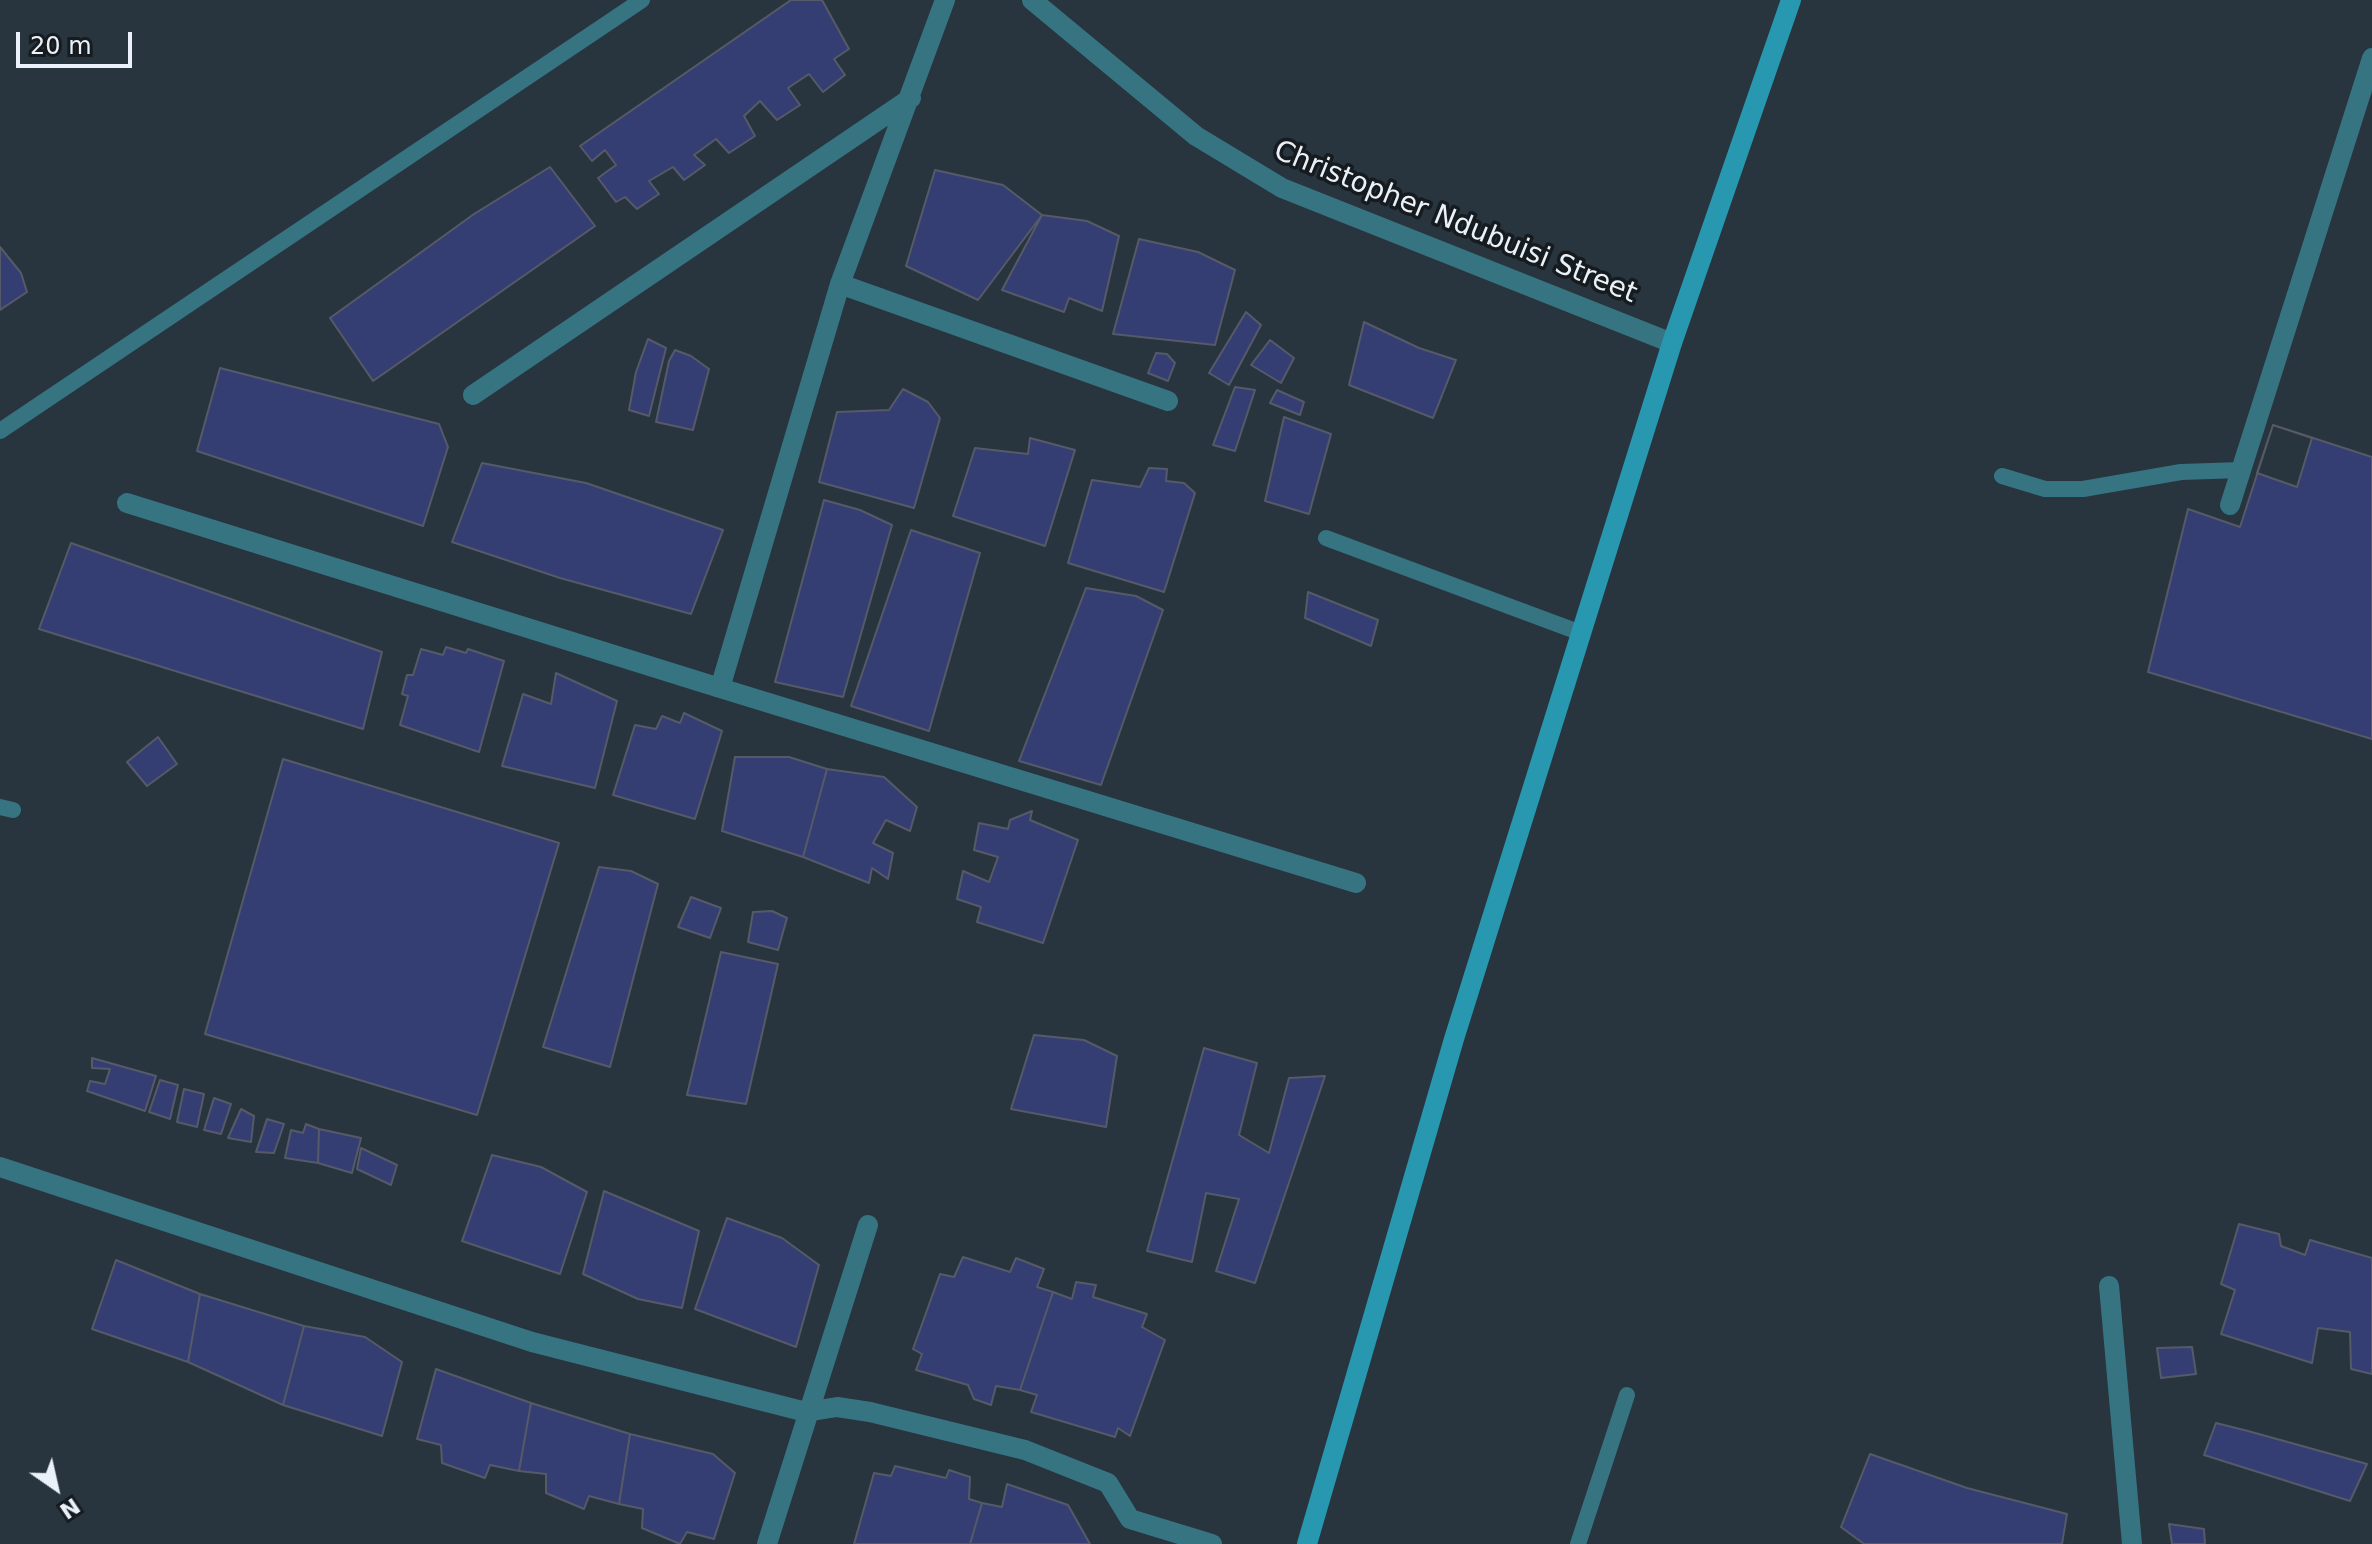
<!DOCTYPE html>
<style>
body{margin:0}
#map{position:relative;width:2372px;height:1544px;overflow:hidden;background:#28343e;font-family:"DejaVu Sans",sans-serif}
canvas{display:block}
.north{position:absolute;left:16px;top:1448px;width:80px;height:80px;-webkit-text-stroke:6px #161b1f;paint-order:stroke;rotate:146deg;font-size:22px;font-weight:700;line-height:32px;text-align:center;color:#eaf1f8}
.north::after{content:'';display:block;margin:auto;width:28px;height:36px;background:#eaf1f8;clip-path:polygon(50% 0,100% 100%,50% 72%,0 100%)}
.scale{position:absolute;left:16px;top:32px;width:116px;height:36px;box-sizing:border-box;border:4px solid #eaf1f8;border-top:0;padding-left:10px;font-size:24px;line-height:28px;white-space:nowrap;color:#eaf1f8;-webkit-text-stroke:6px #161b1f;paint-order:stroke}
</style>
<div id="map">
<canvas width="2372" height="1544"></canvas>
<div class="north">N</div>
<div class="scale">20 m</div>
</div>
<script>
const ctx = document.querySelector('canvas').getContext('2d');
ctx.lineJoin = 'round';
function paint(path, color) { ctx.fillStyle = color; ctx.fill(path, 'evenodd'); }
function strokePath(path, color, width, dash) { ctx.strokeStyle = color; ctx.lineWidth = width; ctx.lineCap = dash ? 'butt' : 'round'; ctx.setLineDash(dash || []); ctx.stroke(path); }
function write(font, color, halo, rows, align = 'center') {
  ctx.font = font + ' "DejaVu Sans",sans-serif'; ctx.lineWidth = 7; ctx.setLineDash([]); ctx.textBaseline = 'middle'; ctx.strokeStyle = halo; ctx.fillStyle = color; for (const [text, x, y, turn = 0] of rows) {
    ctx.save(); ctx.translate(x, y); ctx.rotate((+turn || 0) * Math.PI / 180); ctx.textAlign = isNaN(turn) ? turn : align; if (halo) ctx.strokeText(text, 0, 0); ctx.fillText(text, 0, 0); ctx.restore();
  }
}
const building = new Path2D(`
 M791,0H822L849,49L834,59L845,75L823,92L809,74L788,88L800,105L777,120L760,101L744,116L755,136L729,153L716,139L694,155L705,165L684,180L673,167L649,181L659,194L637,209L625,197L616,202L598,178L616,165L605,150L592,161L580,146Z
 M550,167L595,226L373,381L330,318L474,214Z
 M935,170L1003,185L1042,215L978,300L906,266Z
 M1042,215L1087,221L1119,236L1102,311L1069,298L1064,312L1002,290Z
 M1139,239L1198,252L1235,270L1215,345L1113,334Z
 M0,247L21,273L27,292L0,310Z
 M1246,312L1261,325L1229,385L1209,373Z
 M1364,322L1419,348L1456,360L1433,418L1349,385Z
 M648,339L666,348L649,416L629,410L636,372Z
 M1270,340L1294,358L1281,383L1251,365Z
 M675,350L691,356L709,369L693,430L656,422L669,361Z
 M1156,353L1167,354L1175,363L1168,381L1148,373Z
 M220,368L439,424L448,447L423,526L197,451Z
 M1235,387L1255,390L1235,451L1213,445Z
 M903,389L928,402L940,418L914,508L819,482L837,412L889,410Z
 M1277,390L1304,402L1300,415L1270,403Z
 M1284,417L1331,434L1309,514L1265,501Z
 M2273,425L2372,457V739L2148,672L2188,509L2240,527Z
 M2273,425L2312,438L2297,487L2257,473Z
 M1030,438L1075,450L1045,546L953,516L975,448L1028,454Z
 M482,463L586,483L723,530L691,614L560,578L452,542Z
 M1149,468L1167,469L1166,481L1184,483L1195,493L1164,592L1068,563L1092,480L1140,487Z
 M824,500L860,510L892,525L843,697L775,682Z
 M911,530L980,553L929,731L851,706Z
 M71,543L382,652L363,729L39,629Z
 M1086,588L1136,596L1163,610L1101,785L1019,761Z
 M1308,592L1378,620L1371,646L1305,618Z
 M446,647L466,653L468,649L504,661L479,752L400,725L408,696L402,694L407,675H413L421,649L443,655Z
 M556,673L617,701L595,788L502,766L523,694L551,704Z
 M684,713L722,731L695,819L613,795L635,725L656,729L662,716L680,723Z
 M158,737L177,764L147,786L127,762Z
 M735,757H789L827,769L803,857L722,831Z
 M283,759L559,843L477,1115L205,1034Z
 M827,769L884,777L917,807L910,831L886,820L873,843L893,853L888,879L872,868L869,883L803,857Z
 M1032,811L1030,820L1078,840L1043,943L977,922L981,907L957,899L963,871L989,882L998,857L974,850L979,823L1008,829L1010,820Z
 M599,867L631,871L658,884L610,1067L543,1047Z
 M691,897L721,908L710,938L678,927Z
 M772,911L787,918L778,950L748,942L753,912Z
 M721,952L778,964L746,1104L687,1095Z
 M1034,1035L1084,1040L1117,1056L1106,1127L1011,1109Z
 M1204,1048L1257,1063L1239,1135L1269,1153L1289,1078L1325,1076L1255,1283L1216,1271L1239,1199L1206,1193L1192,1262L1147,1251Z
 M92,1058L156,1076L145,1111L87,1091L90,1081L105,1084L110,1069L92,1068Z
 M160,1080L178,1085L170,1119L149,1112Z
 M184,1089L204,1094L197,1127L177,1122Z
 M214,1098L231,1104L221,1134L204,1130Z
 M241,1109L254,1116L251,1142L228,1138Z
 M267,1119L284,1124L274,1153L256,1152Z
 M306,1124L319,1129L318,1163L285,1158L291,1130L303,1133Z
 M319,1129L361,1138L352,1173L318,1163Z
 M361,1148L397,1165L391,1185L357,1169Z
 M492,1155L541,1167L587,1192L560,1274L462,1241Z
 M604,1191L699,1231L682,1308L638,1299L583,1274Z
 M727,1218L782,1238L819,1265L796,1347L695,1309Z
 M2239,1224L2279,1234L2281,1246L2305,1255L2310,1240L2372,1258V1374L2351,1369L2350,1332L2318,1328L2312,1363L2221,1334L2235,1290L2221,1284Z
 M963,1257L1010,1272L1016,1258L1044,1269L1037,1287L1053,1292L1020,1390L996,1386L991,1405L974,1399L968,1385L916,1370L922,1354L913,1349L940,1274L954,1277Z
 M116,1260L200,1294L188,1362L92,1329Z
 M1076,1282L1096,1285L1093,1297L1147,1314L1142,1327L1165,1340L1130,1436L1118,1428L1115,1437L1031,1412L1037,1395L1020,1390L1053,1292L1072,1299Z
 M200,1294L304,1326L283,1405L188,1362Z
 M304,1326L365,1337L402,1362L382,1436L283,1405Z
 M2192,1347L2196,1374L2161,1378L2157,1348Z
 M436,1369L531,1403L519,1471L490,1465L485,1478L442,1463L441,1445L417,1439Z
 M531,1403L630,1434L619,1504L589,1496L584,1509L546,1493V1474L519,1471Z
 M2216,1423L2248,1431L2367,1464L2350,1501L2204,1455Z
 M630,1434L713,1454L735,1473L714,1539L687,1532L680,1544L642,1528L643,1509L619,1504Z
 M1870,1454L1967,1488L2067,1514L2062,1544H1864L1841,1527Z
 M895,1466L946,1478L949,1470L970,1477L969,1499L982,1503L970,1544H854L874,1473L891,1476Z
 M1007,1484L1068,1505L1090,1544H970L982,1503L1002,1507Z
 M2169,1524L2204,1529L2205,1544H2172Z`);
const lane = new Path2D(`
 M0,431L642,0
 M2002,476L2045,489H2083L2181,472L2241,470
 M1326,538L1581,633
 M0,807L13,810
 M1578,1544L1627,1395`);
const street = new Path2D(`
 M945,0L840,284L720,688L1356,883
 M1032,0L1196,136L1282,188L1672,343
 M840,284L1168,401
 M473,395L911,98
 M127,503L720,688
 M2230,505L2372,58
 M0,1167L532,1342L806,1412L837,1407L870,1412L1025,1450L1108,1483L1130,1519L1212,1544
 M2109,1286L2132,1544
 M767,1544L868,1225`);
const secondary = new Path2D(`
 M1307,1544L1454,1039L1672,343L1791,0`);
const streetNames = [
 ["Christopher Ndubuisi Street",1455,223,22]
];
paint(building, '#353e72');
strokePath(building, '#565a68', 2);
strokePath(lane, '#367482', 16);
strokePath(street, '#367482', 20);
strokePath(secondary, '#2798af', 20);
write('28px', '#eaf1f8', '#161b1f', streetNames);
</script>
